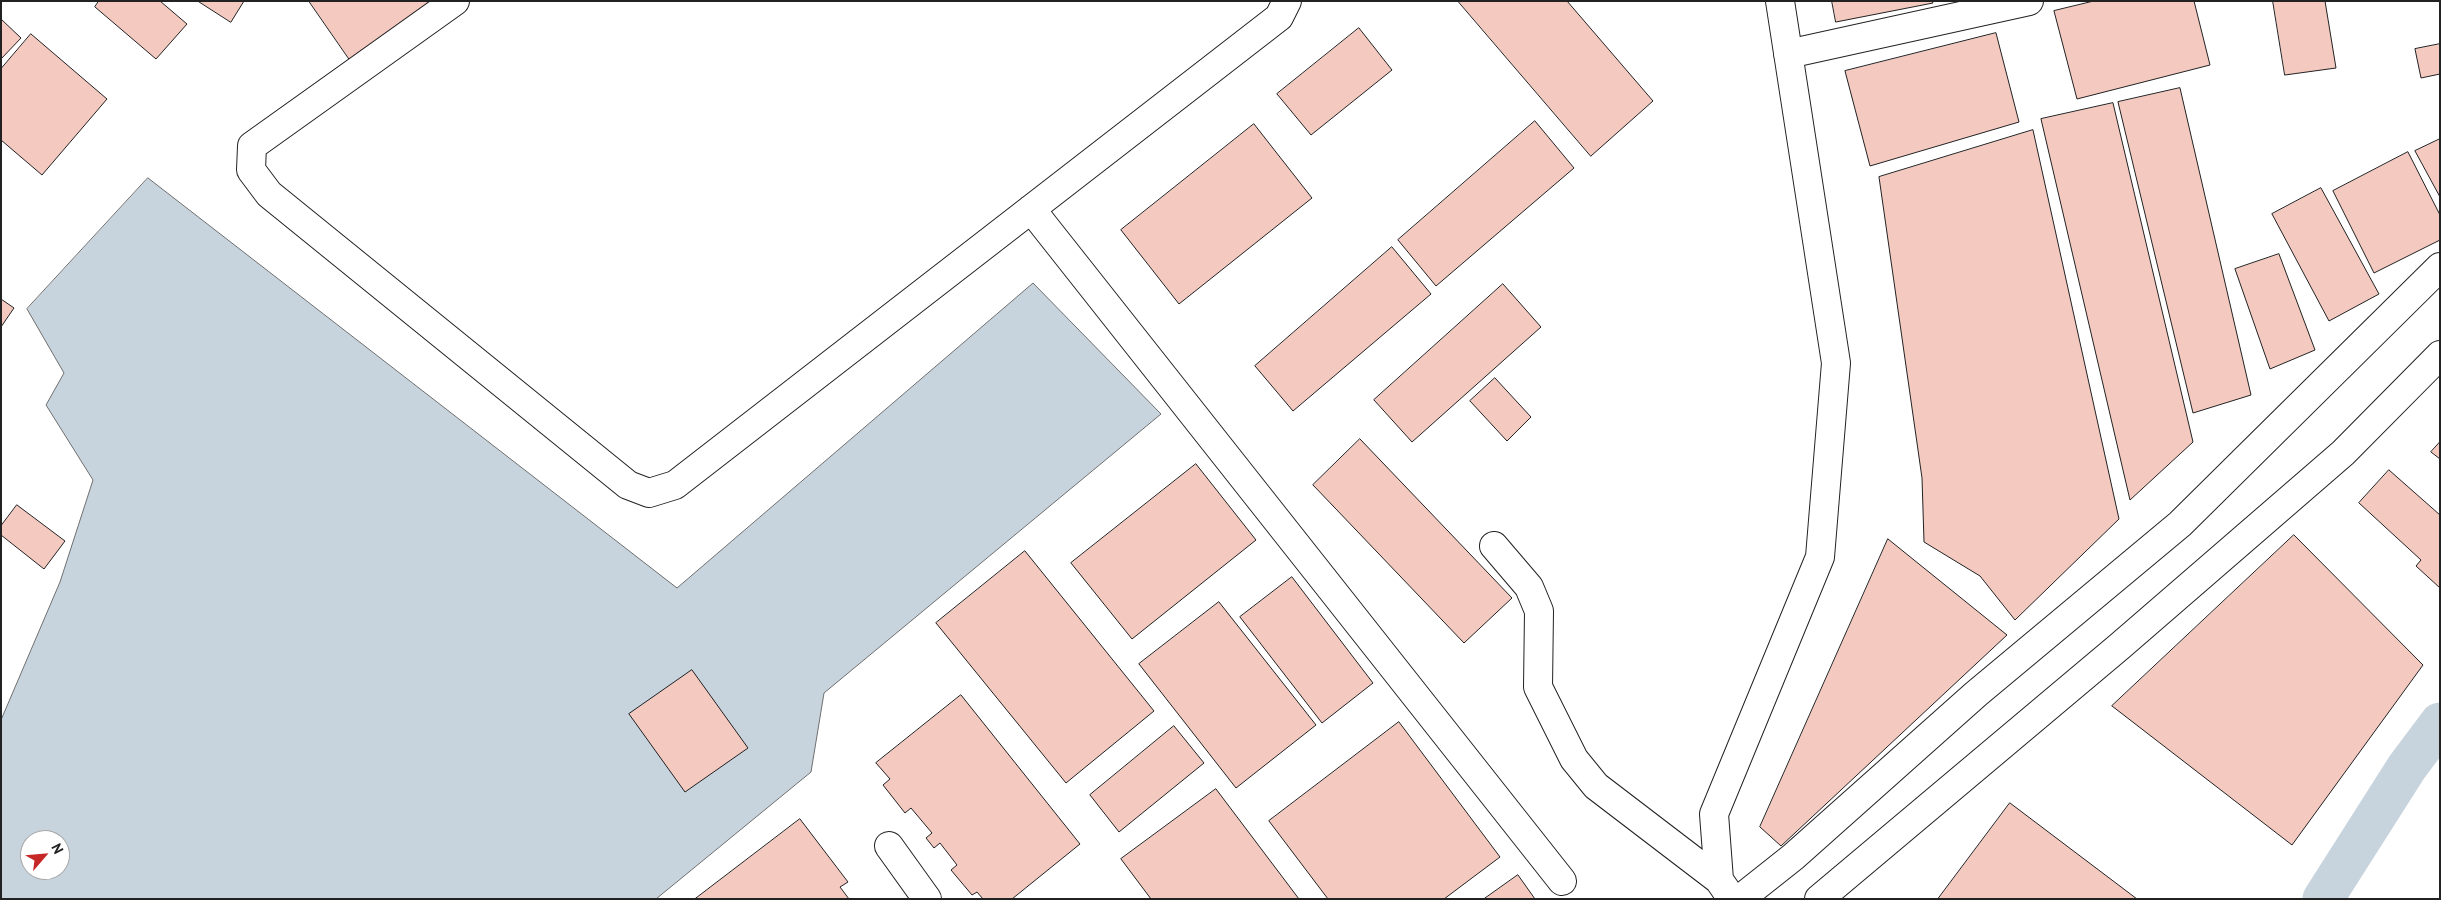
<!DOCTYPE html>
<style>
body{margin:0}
#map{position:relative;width:2441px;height:900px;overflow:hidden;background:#fff;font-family:"PT Sans",sans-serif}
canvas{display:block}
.frame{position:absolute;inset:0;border:2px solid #222;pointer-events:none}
.north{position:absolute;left:20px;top:830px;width:50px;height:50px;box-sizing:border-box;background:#fff;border:1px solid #a7a7a7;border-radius:50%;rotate:63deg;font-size:14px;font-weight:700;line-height:20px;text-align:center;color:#222}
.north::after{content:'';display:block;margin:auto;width:18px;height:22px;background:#c62828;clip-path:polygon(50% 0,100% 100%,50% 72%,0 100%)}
</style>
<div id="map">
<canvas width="2441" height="900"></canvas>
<div class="frame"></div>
<div class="north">N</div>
</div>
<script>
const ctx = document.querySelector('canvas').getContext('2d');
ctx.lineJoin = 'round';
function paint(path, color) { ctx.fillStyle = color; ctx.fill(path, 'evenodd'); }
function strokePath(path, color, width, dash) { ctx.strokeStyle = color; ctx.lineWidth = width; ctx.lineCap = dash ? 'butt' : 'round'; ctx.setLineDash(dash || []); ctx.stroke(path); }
const water = new Path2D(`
 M148,178L677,588L1033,283L1161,414L824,693L811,772L656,899H1V720L60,582L93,480L46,405L64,373L27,309ZM30,840H60V870H30Z`);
const canal = new Path2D(`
 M2323,899L2407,767L2440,723`);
const building = new Path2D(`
 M99,1H160L187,24L156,59L95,7Z
 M198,1H244L231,22Z
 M309,1H435L350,60Z
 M1458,1H1567L1653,101L1591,156Z
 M1832,1H1932L1933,3L1836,22Z
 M2094,1H2194L2210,65L2077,99L2054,11Z
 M2273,1H2325L2336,68L2285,75Z
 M1,19L21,38L1,59Z
 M1359,28L1392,70L1311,135L1277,94Z
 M1996,33L2019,122L1870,166L1845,71Z
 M31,34L107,99L42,175L1,140V69Z
 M2440,44V74L2421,78L2415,49Z
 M2180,88L2251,395L2193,413L2118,102Z
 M2113,103L2193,442L2130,500L2041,119Z
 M1535,121L1574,168L1436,286L1398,240Z
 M1254,124L1312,198L1179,304L1121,230Z
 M2033,130L2119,519L2015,620L1980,576L1924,542L1922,478L1879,177Z
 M2440,139V197L2415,151Z
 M2408,152L2440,215V240L2374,273L2333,191Z
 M2321,188L2379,294L2329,321L2272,214Z
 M1392,247L1431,294L1293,411L1255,366Z
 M2279,254L2315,350L2270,369L2235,269Z
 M1503,284L1541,327L1412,442L1374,400Z
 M1,299L14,308L1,327Z
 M1495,378L1531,417L1507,441L1470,401Z
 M1360,439L1512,598L1464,643L1313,485Z
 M2440,442V459L2431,452Z
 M1196,464L1256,540L1132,639L1071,563Z
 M2389,470L2440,515V588L2416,566L2421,560L2359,503Z
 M17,505L65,541L44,569L1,535V526Z
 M2294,535L2423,665L2292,845L2112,706Z
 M1888,539L2007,635L1781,846L1760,827Z
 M1025,551L1154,711L1066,783L936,623Z
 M1292,577L1373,683L1322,723L1240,617Z
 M1219,602L1316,725L1236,788L1139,664Z
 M692,670L748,748L685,792L629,714Z
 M961,695L1080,844L1012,899H983L977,892L972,895L951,870L957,865L940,843L934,848L926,838L932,833L911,808L905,813L883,785L890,779L876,763Z
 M1399,722L1500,857L1444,899H1328L1269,821Z
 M1174,726L1204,763L1119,832L1090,795Z
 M1216,789L1299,899H1151L1121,859Z
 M2010,803L2137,899H1938Z
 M800,819L848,882L840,887L849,899H695Z
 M1518,875L1535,899H1484Z`);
const minor = new Path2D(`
 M455,1L252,146L251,170L269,194L628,485L649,493L675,485L1279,17L1287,1
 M1788,54L2029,1
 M1031,209L1562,881
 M1494,546L1529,587L1539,611L1538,687L1574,759L1596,786L1719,880
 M889,846L927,899
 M1732,899L1719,880L1714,814L1820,557L1836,363L1780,1`);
const highway = new Path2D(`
 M1740,899L1793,857L1976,694L2180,524L2440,267
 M1819,899L2120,646L2343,453L2440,355`);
paint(water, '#c7d3dd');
strokePath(water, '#6f6f6f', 1);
strokePath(canal, '#c7d3dd', 41);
paint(building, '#f3c9c0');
strokePath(building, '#222', 1);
strokePath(minor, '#222', 30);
strokePath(highway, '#222', 30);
strokePath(minor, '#fff', 28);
strokePath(highway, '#fff', 28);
</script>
